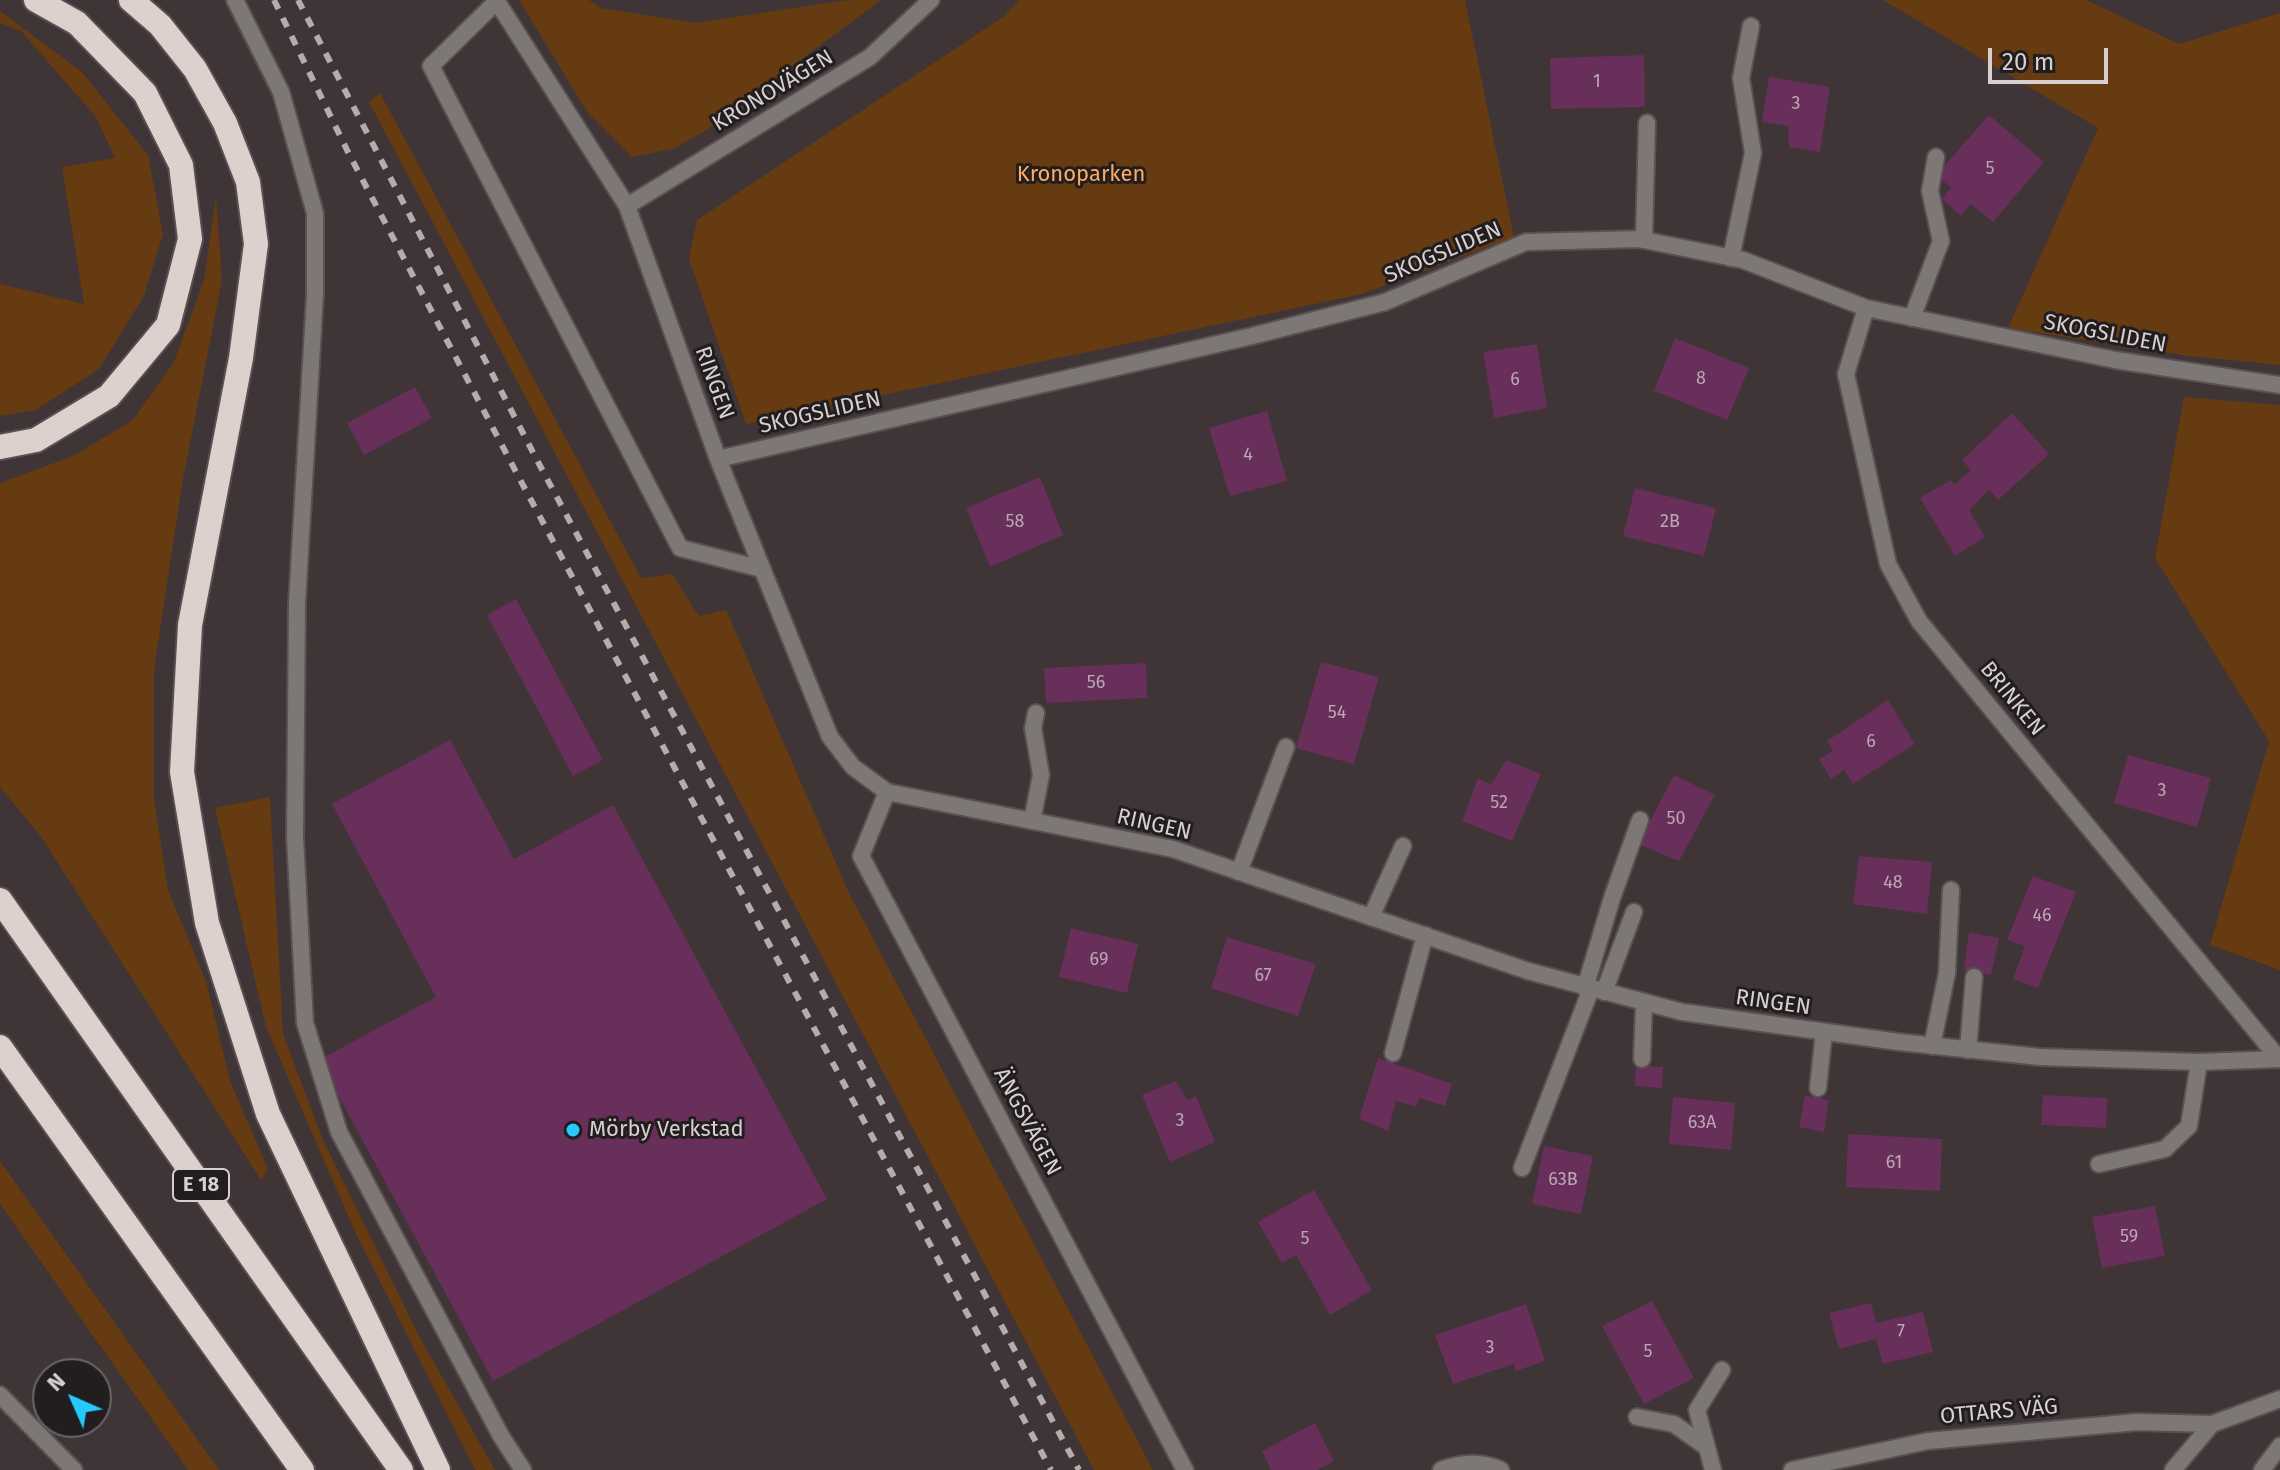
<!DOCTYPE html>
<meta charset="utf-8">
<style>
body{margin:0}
#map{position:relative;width:2280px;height:1470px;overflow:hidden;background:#3f3436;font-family:"Fira Sans",sans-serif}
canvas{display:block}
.north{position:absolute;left:32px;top:1358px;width:80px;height:80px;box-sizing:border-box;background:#221d1e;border:2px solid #6a6566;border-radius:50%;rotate:315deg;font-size:22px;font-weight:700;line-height:32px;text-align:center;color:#d7d0d1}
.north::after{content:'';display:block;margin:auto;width:28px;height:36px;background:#25c9fe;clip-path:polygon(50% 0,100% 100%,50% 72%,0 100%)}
.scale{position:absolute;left:1988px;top:48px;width:120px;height:36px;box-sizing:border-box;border:4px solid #d7d0d1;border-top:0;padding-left:10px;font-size:24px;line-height:28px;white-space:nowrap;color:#d7d0d1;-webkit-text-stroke:6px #221d1e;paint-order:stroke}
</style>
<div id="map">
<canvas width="2280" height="1470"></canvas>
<div class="north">N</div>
<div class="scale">20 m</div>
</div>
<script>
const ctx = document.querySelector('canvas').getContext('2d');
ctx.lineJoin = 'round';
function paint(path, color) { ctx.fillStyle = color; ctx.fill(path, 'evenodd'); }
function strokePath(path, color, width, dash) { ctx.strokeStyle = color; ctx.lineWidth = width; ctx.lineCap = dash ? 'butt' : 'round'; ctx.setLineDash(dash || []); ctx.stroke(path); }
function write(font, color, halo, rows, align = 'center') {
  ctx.font = font + ' "Fira Sans",sans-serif'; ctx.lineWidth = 6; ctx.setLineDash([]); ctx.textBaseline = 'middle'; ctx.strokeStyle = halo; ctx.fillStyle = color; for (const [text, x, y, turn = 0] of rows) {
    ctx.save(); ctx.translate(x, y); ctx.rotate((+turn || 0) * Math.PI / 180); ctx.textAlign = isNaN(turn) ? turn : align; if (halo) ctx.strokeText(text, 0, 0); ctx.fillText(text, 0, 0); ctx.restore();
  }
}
const green = new Path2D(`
 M519,0H589L601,8L695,23L847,0H881L705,131L673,149L632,157L588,113Z
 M1019,0H1465L1514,237L1362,294L746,424L689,259L697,220L1003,17Z
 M1883,0H2086L2179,44L2280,13V365L2189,356L2008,328L2098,128Z
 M0,11L82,72L148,155L163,234L144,296L99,369L36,410L0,416V284L84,304L62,167L115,158L96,117L21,31L0,23Z
 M380,93L641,578L672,574L699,616L726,610L849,893L1153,1470H1094L369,102Z
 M216,197L222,280L182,485L154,670V799L168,890L206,981L230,1081L268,1169L261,1180L42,838L0,787V483L73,456L133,420L174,362L204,280Z
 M2184,397L2280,405V970L2210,945L2269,741L2155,558Z
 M270,797L283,1034L323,1140L419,1336L495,1470H476L470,1460L356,1234L266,1027L215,808Z
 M0,1161L219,1470H188L0,1204Z`);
const building = new Path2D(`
 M1644,55L1645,107L1551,109L1550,58Z
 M1769,77L1830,87L1820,152L1789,147L1788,126L1762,122Z
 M1989,115L2044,162L1993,222L1971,204L1961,216L1942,199L1951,188L1936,175Z
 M1675,338L1749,368L1727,420L1654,391Z
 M1537,344L1547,408L1494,418L1483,352Z
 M415,387L432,418L364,455L347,423Z
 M1267,411L1287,481L1230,496L1209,428Z
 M2012,413L2049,454L1998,500L1989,490L1969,510L1985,537L1955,556L1920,498L1951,480L1954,485L1971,470L1962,460Z
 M1040,477L1063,535L990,567L966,508Z
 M1635,488L1716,508L1704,556L1623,536Z
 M516,599L603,760L573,776L487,615Z
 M1321,662L1379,677L1354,764L1296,748Z
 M1146,663L1147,698L1046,703L1044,668Z
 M1888,700L1915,744L1853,784L1844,770L1831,779L1819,759L1833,751L1827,741Z
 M450,740L514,859L613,805L827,1199L493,1381L319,1060L436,997L332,804Z
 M2128,755L2211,778L2197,827L2114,803Z
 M1506,760L1541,774L1512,841L1462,821L1478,778L1491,785Z
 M1674,775L1715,795L1679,861L1638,844Z
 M1859,856L1932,862L1927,914L1853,904Z
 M2033,876L2076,892L2038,988L2013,979L2025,946L2007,940Z
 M1071,928L1138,944L1127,993L1059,977Z
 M1969,932L1999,938L1991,975L1964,970Z
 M1227,937L1316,964L1298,1016L1211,988Z
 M1378,1058L1452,1084L1445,1106L1419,1098L1416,1107L1396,1101L1388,1131L1359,1119Z
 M1636,1065L1663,1067L1662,1088L1635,1086Z
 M1176,1081L1187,1100L1196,1096L1215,1142L1170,1162L1142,1095Z
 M1805,1095L1829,1100L1824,1132L1799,1127Z
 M2043,1095L2107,1098L2106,1128L2041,1125Z
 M1673,1097L1735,1103L1731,1150L1669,1144Z
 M1848,1134L1942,1139L1940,1191L1846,1187Z
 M1544,1146L1593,1156L1581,1214L1532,1204Z
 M1314,1190L1372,1290L1330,1315L1296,1255L1282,1263L1258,1222Z
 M2155,1206L2165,1256L2102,1268L2092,1217Z
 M1652,1301L1694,1378L1644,1404L1602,1326Z
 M1871,1303L1876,1323L1923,1312L1933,1352L1883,1364L1876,1339L1839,1349L1829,1313Z
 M1526,1304L1545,1361L1516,1371L1514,1364L1453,1384L1435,1335Z
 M1315,1423L1334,1461L1317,1470H1271L1262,1451Z`);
const lane = new Path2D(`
 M235,0L281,92L315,213V294L297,603L295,837L305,1023L339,1132L501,1436L523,1470
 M497,1L431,66L680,548L762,569
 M1644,240L1647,123
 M1731,258L1753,153L1741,78L1751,26
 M1912,318L1941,241L1930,191L1936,157
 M1032,821L1041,775L1033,728L1036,713
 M1239,872L1286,747
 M1371,917L1403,846
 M1585,988L1612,898L1640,820
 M1604,992L1634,912
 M1932,1046L1947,973L1951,890
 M1968,1050L1974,977
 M1393,1053L1425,935
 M1642,1059L1644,1003
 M1818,1088L1824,1032
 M2099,1164L2165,1149L2189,1126L2199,1062
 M1522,1168L1591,989
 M0,1395L74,1470
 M1637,1417L1674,1424L1705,1446
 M1441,1470C1462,1462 1481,1461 1501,1470
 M1713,1470L1697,1410L1722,1370`);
const street = new Path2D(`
 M496,0L627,206L718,459L830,737L853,767L887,792L1173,849L1528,971L1682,1012L1899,1042L2040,1057L2199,1062L2280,1059
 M627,206L870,57L931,0
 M1866,308L1846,374L1888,564L1919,621L2279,1059
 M718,459L1252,336L1385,302L1526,242L1639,239L1743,260L1866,308L2115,360L2280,385
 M887,792L861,856L1185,1470
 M1792,1470L1928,1441L2137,1422L2212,1424
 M2173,1470L2212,1424L2280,1399
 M2262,1470L2280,1446`);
const highway = new Path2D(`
 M131,0L160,25L195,69L225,123L248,182L256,244L241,358L190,625L182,772L207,923L268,1114L438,1470
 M0,447L36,440L109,396L168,325L190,239L181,165L145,93L77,23L36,0
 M0,900L401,1470
 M0,1047L302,1470`);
const rail = new Path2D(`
 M274,0L348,152L516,472L1051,1470
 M298,0L538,462L1079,1470`);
const markers = [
 [573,1130,8,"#25c9fe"]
];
const numberNames = [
 ["1",1597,82],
 ["3",1796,104],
 ["5",1990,169],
 ["8",1701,379],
 ["6",1515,380],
 ["4",1248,455],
 ["58",1015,522],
 ["2B",1670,522],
 ["56",1096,683],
 ["54",1337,713],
 ["6",1871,742],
 ["3",2162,791],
 ["52",1499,803],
 ["50",1676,819],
 ["48",1893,883],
 ["46",2042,916],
 ["69",1099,960],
 ["67",1263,976],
 ["3",1180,1121],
 ["63A",1702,1123],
 ["61",1894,1163],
 ["63B",1563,1180],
 ["59",2129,1237],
 ["5",1305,1239],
 ["7",1901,1332],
 ["3",1490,1348],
 ["5",1648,1352]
];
const shields = [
 [201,1185,56]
];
const shieldNames = [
 ["E 18",201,1185]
];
const streetNames = [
 ["KRONOVÄGEN",773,91,-31],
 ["SKOGSLIDEN",1443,253,-23],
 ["SKOGSLIDEN",2105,334,11],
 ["RINGEN",714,383,70],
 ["SKOGSLIDEN",820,413,-13],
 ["BRINKEN",2012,699,51],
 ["RINGEN",1154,825,13],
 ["RINGEN",1773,1003,8],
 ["ÄNGSVÄGEN",1027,1122,62],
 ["OTTARS VÄG",1999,1412,-5]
];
const parkNames = [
 ["Kronoparken",1081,175]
];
const poiNames = [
 ["Mörby Verkstad",589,1130]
];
paint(green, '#663b12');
paint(building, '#682f5a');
strokePath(lane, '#5a5052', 20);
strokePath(street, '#5a5052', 20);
strokePath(highway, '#5a5052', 28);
strokePath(lane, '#7d7876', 16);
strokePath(street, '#7d7876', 16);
strokePath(highway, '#ded0cd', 24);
strokePath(rail, '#b4acad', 6, [10, 10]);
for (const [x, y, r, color] of markers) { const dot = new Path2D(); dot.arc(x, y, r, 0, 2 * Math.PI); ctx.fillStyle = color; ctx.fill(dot); strokePath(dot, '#221d1e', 3); }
write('18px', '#bba8b3', null, numberNames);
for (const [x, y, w] of shields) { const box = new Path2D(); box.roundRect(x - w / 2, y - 16, w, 32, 6); ctx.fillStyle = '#221d1e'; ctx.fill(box); strokePath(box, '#d7d0d1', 2); }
write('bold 20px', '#d7d0d1', null, shieldNames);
write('22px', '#d7d0d1', '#221d1e', streetNames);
write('22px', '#fdab64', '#221d1e', parkNames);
write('22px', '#d7d0d1', '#221d1e', poiNames, 'left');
</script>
